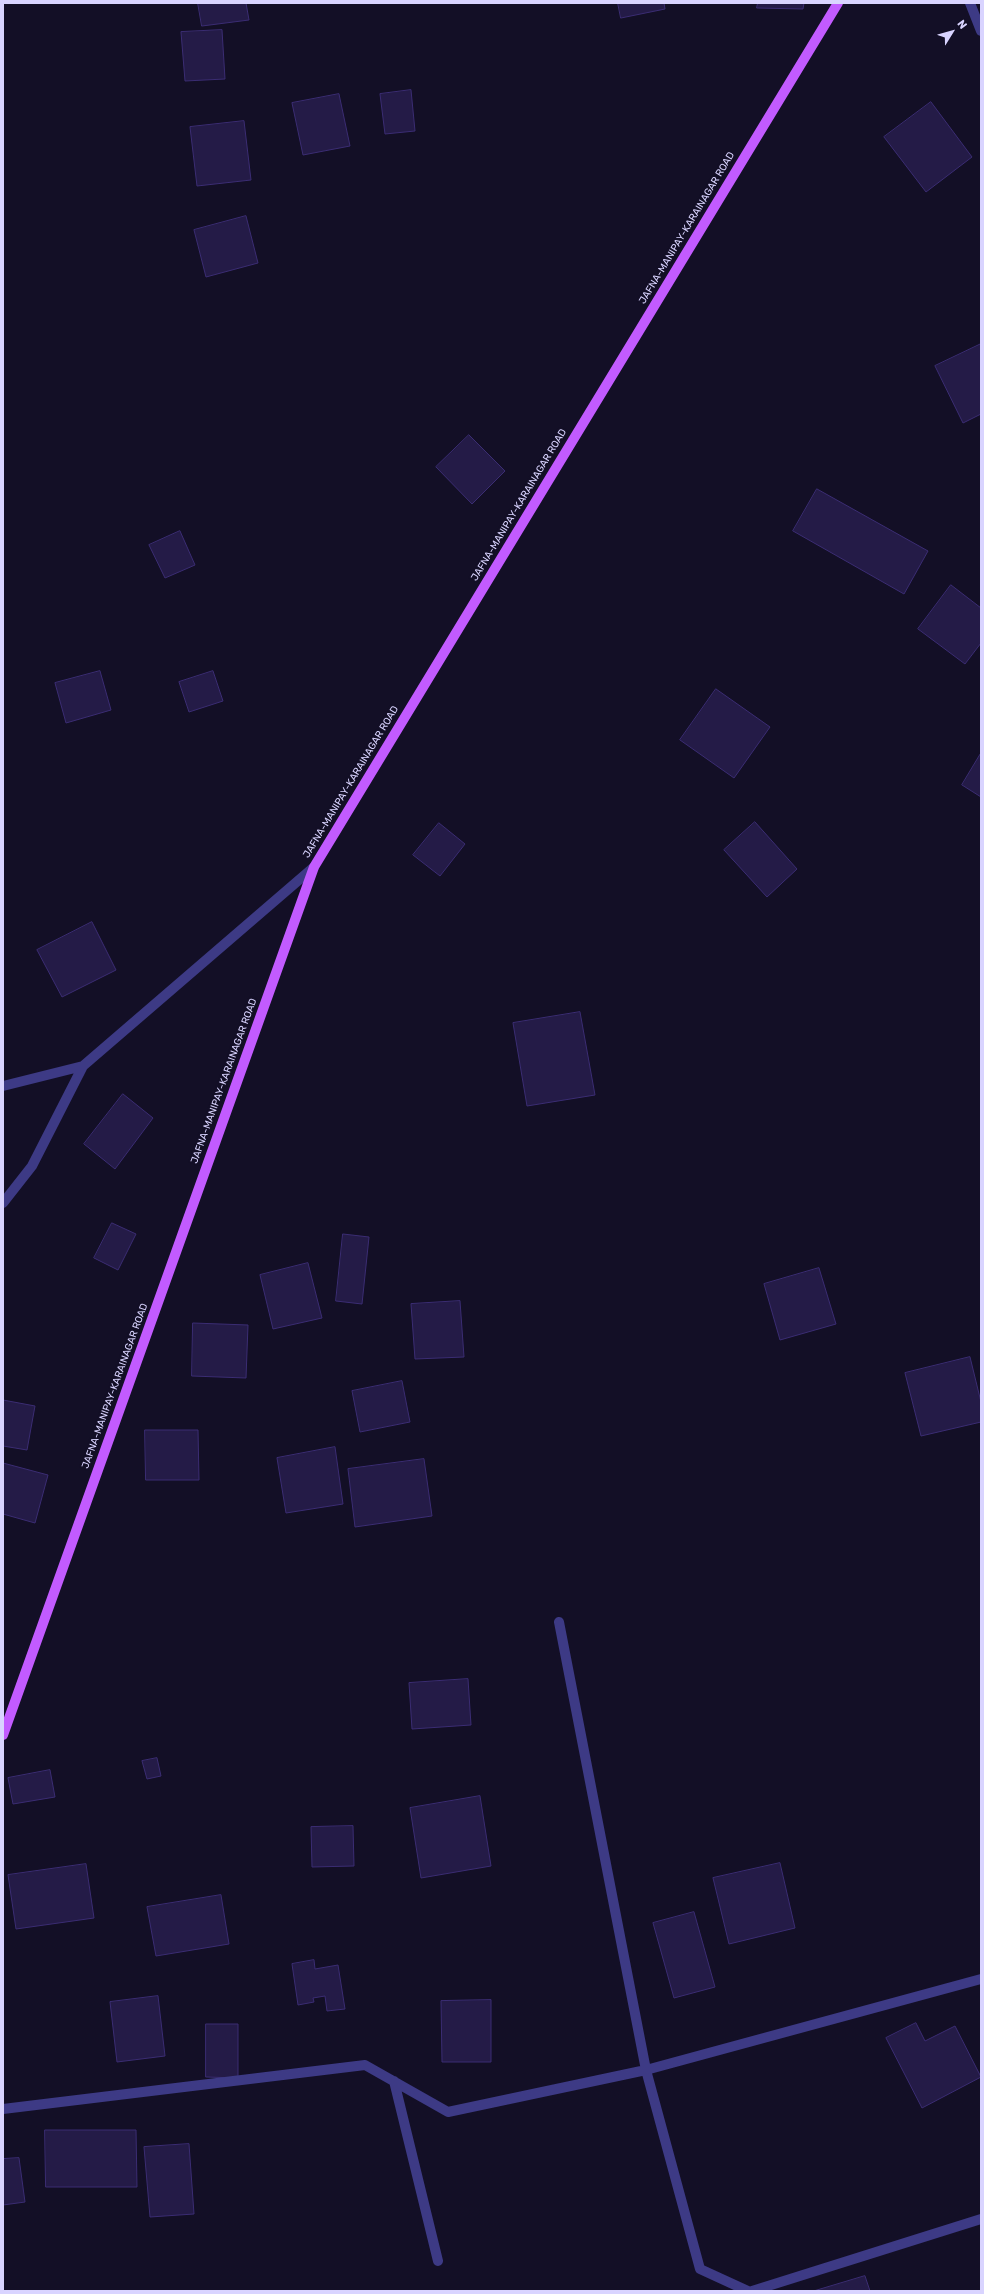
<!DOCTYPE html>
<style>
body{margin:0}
#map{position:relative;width:984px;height:2294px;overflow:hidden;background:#130f26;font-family:Rubik,sans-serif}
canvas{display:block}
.frame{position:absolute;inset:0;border:4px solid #d9d4ff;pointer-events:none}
.north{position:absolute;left:932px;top:12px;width:40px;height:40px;-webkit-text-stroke:3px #130f26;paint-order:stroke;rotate:53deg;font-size:11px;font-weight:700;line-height:16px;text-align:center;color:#d9d4ff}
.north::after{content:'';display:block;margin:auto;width:14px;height:18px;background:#d9d4ff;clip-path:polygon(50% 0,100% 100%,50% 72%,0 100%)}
</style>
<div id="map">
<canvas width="984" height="2294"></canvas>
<div class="frame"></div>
<div class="north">N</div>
</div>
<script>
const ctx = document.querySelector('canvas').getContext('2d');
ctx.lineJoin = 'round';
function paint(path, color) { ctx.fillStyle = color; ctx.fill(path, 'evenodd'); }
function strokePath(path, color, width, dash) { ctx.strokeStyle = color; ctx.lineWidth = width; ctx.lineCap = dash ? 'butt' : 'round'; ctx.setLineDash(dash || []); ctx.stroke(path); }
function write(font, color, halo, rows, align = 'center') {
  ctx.font = font + ' Rubik,sans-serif'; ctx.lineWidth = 4; ctx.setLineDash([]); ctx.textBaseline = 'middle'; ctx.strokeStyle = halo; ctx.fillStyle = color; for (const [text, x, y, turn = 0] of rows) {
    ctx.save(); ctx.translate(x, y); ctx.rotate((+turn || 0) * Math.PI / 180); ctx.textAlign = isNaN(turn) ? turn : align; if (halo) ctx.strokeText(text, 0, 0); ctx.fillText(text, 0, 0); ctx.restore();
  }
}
const building = new Path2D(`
 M198,3H246L249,20L202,26Z
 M618,3H664L665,9L621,18Z
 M758,3H804L803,9L757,8Z
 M222,30L225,79L185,81L181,32Z
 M411,90L415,131L385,134L380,94Z
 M339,94L350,146L303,155L292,103Z
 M931,102L972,157L926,192L884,137Z
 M244,121L251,180L197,186L190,127Z
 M246,216L258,263L206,277L194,230Z
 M981,344V414L963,423L935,366Z
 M469,435L505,471L472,504L436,467Z
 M817,489L928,551L904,594L793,531Z
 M180,531L195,565L165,578L149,545Z
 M951,585L981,608V643L965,664L918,629Z
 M100,671L111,710L66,723L55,683Z
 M213,671L223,701L189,712L179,682Z
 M716,689L770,727L734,778L680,740Z
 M981,753V797L962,785Z
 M755,822L797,869L767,897L724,850Z
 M439,823L465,844L440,876L413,855Z
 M92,922L116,970L62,997L37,950Z
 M580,1012L595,1095L527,1106L513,1023Z
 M123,1094L153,1118L115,1169L84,1144Z
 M112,1223L136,1234L118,1270L94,1258Z
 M343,1234L369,1237L362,1304L336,1301Z
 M308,1263L322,1318L273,1329L260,1275Z
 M819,1268L836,1324L780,1340L764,1284Z
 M460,1301L464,1357L415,1359L411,1304Z
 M193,1323L248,1325L246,1378L192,1376Z
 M970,1357L981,1402V1422L921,1436L905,1373Z
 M402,1381L410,1422L360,1432L352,1391Z
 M3,1400L35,1406L27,1450L3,1446Z
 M145,1430H198L199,1480H146Z
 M335,1447L343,1504L286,1513L277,1458Z
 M424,1459L432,1516L355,1527L348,1469Z
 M3,1463L48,1475L35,1523L3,1514Z
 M468,1679L471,1725L412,1729L409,1683Z
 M157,1758L161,1776L147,1779L142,1761Z
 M50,1770L55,1797L13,1804L8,1778Z
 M480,1796L491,1866L421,1878L410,1808Z
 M353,1826L354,1866L312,1867L311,1827Z
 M780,1863L795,1928L729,1944L713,1878Z
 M86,1864L94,1918L16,1929L8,1875Z
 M221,1895L229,1944L156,1956L147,1907Z
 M694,1912L715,1987L674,1998L653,1923Z
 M314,1960L315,1969L338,1965L345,2009L327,2011L325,1996L313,1998L314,2002L298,2005L292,1964Z
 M158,1996L165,2056L117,2062L110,2002Z
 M491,2000V2062H442L441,2001Z
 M916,2023L925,2041L955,2026L981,2077L922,2108L886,2038Z
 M206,2024H238V2078L206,2077Z
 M45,2130H136L137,2187H46Z
 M189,2144L194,2214L150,2217L144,2147Z
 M19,2158L25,2202L3,2205V2159Z
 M865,2276L870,2291H814Z`);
const minor = new Path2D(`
 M970,3L981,31
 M3,1086L83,1066L314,867
 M3,1203L32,1166L83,1066
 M394,2081L438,2261
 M3,2109L365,2065L448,2112L646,2070L559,1622
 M748,2291L700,2269L646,2070L981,1979
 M752,2291L981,2219`);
const major = new Path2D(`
 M3,1735L314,867L838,3`);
const streetNames = [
 ["JAFNA-MANIPAY-KARAINAGAR ROAD",687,228,-59],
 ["JAFNA-MANIPAY-KARAINAGAR ROAD",519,505,-59],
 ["JAFNA-MANIPAY-KARAINAGAR ROAD",351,782,-59],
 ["JAFNA-MANIPAY-KARAINAGAR ROAD",224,1081,-70],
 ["JAFNA-MANIPAY-KARAINAGAR ROAD",115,1386,-70]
];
paint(building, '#241b47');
strokePath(building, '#3b2d73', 1);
strokePath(minor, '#3d3a85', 10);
strokePath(major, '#c25bff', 10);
write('10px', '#d9d4ff', '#130f26', streetNames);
</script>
